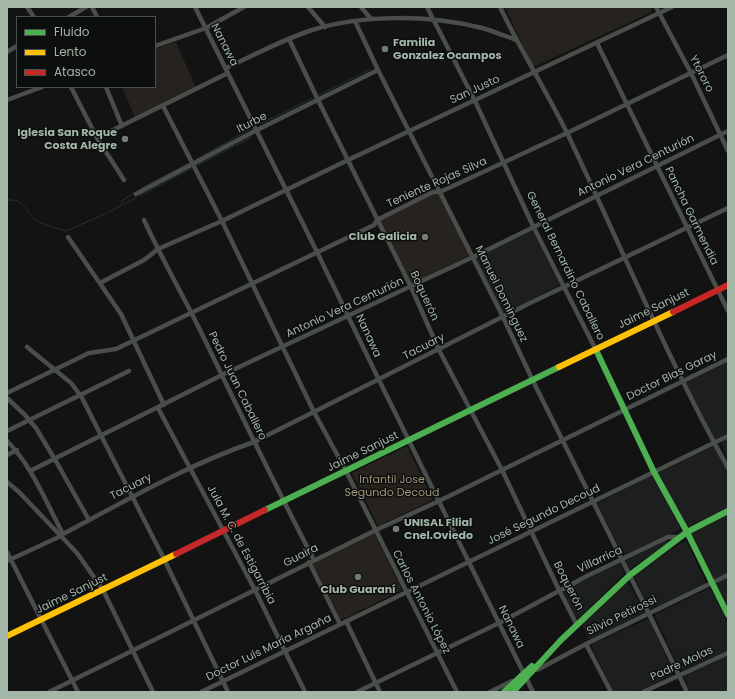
<!DOCTYPE html>
<meta charset="utf-8">
<style>
body{margin:0}
#map{position:relative;width:735px;height:699px;overflow:hidden;background:#131313;font-family:Poppins,sans-serif}
canvas{display:block}
.frame{position:absolute;inset:0;border:8px solid #a3b6a8;pointer-events:none}
.legend{position:absolute;left:16px;top:16px;width:140px;height:72px;box-sizing:border-box;background:#0d0f0e;border:1px solid #49524c;margin:0;padding:5px 7px;list-style:none;font-size:12px;color:#a3b6a8}
.legend li{display:flex;align-items:center;gap:8px;height:20px}
.legend b{width:20px;border:1px solid #49524c}
</style>
<div id="map">
<canvas width="735" height="699"></canvas>
<div class="frame"></div>
<ul class="legend">
<li><b style="height:5px;background:#4caf50"></b>Fluido</li>
<li><b style="height:5px;background:#ffc107"></b>Lento</li>
<li><b style="height:5px;background:#c62828"></b>Atasco</li>
</ul>
</div>
<script>
const ctx = document.querySelector('canvas').getContext('2d');
ctx.lineJoin = 'round';
function paint(path, color) { ctx.fillStyle = color; ctx.fill(path, 'evenodd'); }
function strokePath(path, color, width, dash) { ctx.strokeStyle = color; ctx.lineWidth = width; ctx.lineCap = dash ? 'butt' : 'round'; ctx.setLineDash(dash || []); ctx.stroke(path); }
function write(font, color, halo, rows, align = 'center') {
  ctx.font = font + ' Poppins,sans-serif'; ctx.lineWidth = 3; ctx.setLineDash([]); ctx.textBaseline = 'middle'; ctx.strokeStyle = halo; ctx.fillStyle = color; for (const [text, x, y, turn = 0] of rows) {
    ctx.save(); ctx.translate(x, y); ctx.rotate((+turn || 0) * Math.PI / 180); ctx.textAlign = isNaN(turn) ? turn : align; if (halo) ctx.strokeText(text, 0, 0); ctx.fillText(text, 0, 0); ctx.restore();
  }
}
const built = new Path2D(`
 M532,231L560,285L503,314L475,258Z
 M728,361V433L716,439L714,438L686,383Z
 M728,438V459L721,443Z
 M714,446L716,448L728,471V508L688,527L685,526L660,475V472Z
 M652,475L654,477L680,528L679,530L627,556H624L598,506V503Z
 M728,515V573L713,580L691,536V533Z
 M666,540L668,542V543L631,568L629,567L626,561L627,560Z
 M684,541L687,542L705,581V584L652,609H649L634,576L635,574Z
 M619,563L621,565L624,571V574L580,617H576L563,592L564,590Z
 M728,577V610L716,585L718,582Z
 M626,582L629,584L644,611L643,613L591,639H588L582,625Z
 M708,589L712,591L728,624V650L682,671L680,670L655,616L656,614Z
 M648,619L650,621L673,672V675L636,692H613L592,647V644Z
 M728,655V692H691L684,678V676Z`);
const green = new Path2D(`
 M505,7H650L652,12L533,67Z
 M176,42L196,88L135,117L122,87H155V49Z
 M439,193L470,255L412,284L380,220L434,194Z
 M407,446L433,500L378,526L352,473Z
 M374,533L402,590L341,620L313,564Z`);
const stream = new Path2D(`
 M319,95L371,69
 M258,125L313,98
 M195,160L252,128
 M198,165L252,137
 M142,188L189,163
 M140,196L192,168
 M7,200C26,198 26,215 39,222C47,226 58,229 66,231L107,213L136,198
 M121,204L123,200L134,193`);
const street = new Path2D(`
 M27,7L34,17
 M92,7L97,17
 M195,7L317,252L379,380L533,692
 M308,7L325,27
 M361,7L371,19
 M427,7L475,101L533,226L596,350
 M500,7C521,51 547,92 568,135C621,246 668,360 728,468
 M656,7L691,73L728,151
 M69,17L86,7
 M355,21L378,70L503,317L533,381L649,614L687,692
 M289,39L318,100L411,287L439,350L502,470L559,590L577,625
 M597,43L728,311
 M155,46L206,28L244,7
 M7,52L17,46
 M226,68C254,55 282,40 312,30C364,14 430,15 482,28C493,31 505,36 516,40
 M71,87L97,138L124,180
 M106,87L122,126
 M7,100L42,87
 M163,106L222,221L314,412L346,471L457,692
 M97,138L228,73
 M136,194L257,130L378,70
 M144,220C161,257 181,292 199,328C237,406 274,484 314,560
 M68,237L121,314L164,405
 M100,283L144,260L158,249L222,221L348,160L672,7
 M27,347L71,383L81,396L164,559L228,692
 M7,393L89,353L116,349L374,225L377,220L433,192H440L567,133L728,55
 M7,398L25,415L36,428L57,463L89,520
 M158,408L255,590L305,692
 M7,431L129,371
 M7,441C32,466 46,502 63,534L61,536L7,561
 M7,455L17,450
 M30,471L222,375L473,257L728,131
 M7,482L19,492L77,553L103,590L153,692
 M63,534C125,501 187,465 254,442L526,305L728,208
 M7,552L78,692
 M309,562L340,624
 M346,621L380,692
 M586,644L611,692
 M537,670L586,644L728,575
 M49,692L376,530L439,501L728,359
 M201,692L728,436
 M357,692L499,623L587,576L668,537H679
 M490,692L512,681
 M643,692L728,653`);
const fast = new Path2D(`
 M596,350L654,472L687,532L728,615
 M265,510L559,367
 M504,692L532,666
 M513,692L561,640L630,575L687,532L728,511`);
const slow = new Path2D(`
 M559,367L673,312
 M7,636L176,554`);
const jam = new Path2D(`
 M673,312L728,285
 M176,554L265,510`);
const markers = [
 [385,49,4,"#717d74"],
 [125,139,4,"#717d74"],
 [425,237,4,"#717d74"],
 [396,529,4,"#717d74"],
 [358,577,4,"#717d74"]
];
const poiNames = [
 ["Familia",393,43],
 ["Gonzalez Ocampos",393,56],
 ["Iglesia San Roque",117,133,"right"],
 ["Costa Alegre",117,146,"right"],
 ["Club Galicia",417,237,"right"],
 ["UNISAL Filial",404,523],
 ["Cnel.Oviedo",404,536],
 ["Club Guaraní",358,590,"center"]
];
const streetNames = [
 ["Nanawa",224,45,63],
 ["Ytororo",701,74,63],
 ["San Justo",475,90,-25],
 ["Iturbe",252,123,-27],
 ["Antonio Vera Centurión",636,166,-26],
 ["Teniente Rojas Silva",437,183,-24],
 ["Pancha Garmendia",691,216,64],
 ["General Bernardino Caballero",565,266,64],
 ["Manuel Domínguez",501,294,64],
 ["Boquerón",424,296,65],
 ["Antonio Vera Centurión",345,308,-25],
 ["Jaime Sanjust",654,309,-26],
 ["Nanawa",368,336,65],
 ["Tacuary",424,347,-27],
 ["Doctor Blas Garay",672,376,-26],
 ["Pedro Juan Caballero",237,386,64],
 ["Jaime Sanjust",363,452,-26],
 ["Tacuary",131,487,-27],
 ["José Segundo Decoud",544,515,-26],
 ["Jula M. C. de Estigarribia",241,545,62],
 ["Guaira",301,556,-27],
 ["Villarrica",600,560,-25],
 ["Boquerón",568,586,63],
 ["Jaime Sanjust",72,594,-26],
 ["Carlos Antonio López",421,602,63],
 ["Silvio Petirossi",622,616,-26],
 ["Nanawa",511,627,64],
 ["Doctor Luís María Argaña",269,648,-26],
 ["Padre Molas",682,664,-25]
];
const parkNames = [
 ["Infantil Jose",392,480],
 ["Segundo Decoud",392,493]
];
paint(built, '#1d1f1e');
paint(green, '#26231e');
strokePath(stream, '#263626', 1);
strokePath(street, '#494e4a', 4.5);
strokePath(fast, '#4caf50', 6);
strokePath(slow, '#ffc107', 6);
strokePath(jam, '#c62828', 6);
for (const [x, y, r, color] of markers) { const dot = new Path2D(); dot.arc(x, y, r, 0, 2 * Math.PI); ctx.fillStyle = color; ctx.fill(dot); strokePath(dot, '#0d0f0e', 1.5); }
write('bold 11px', '#a3b6a8', '#0d0f0e', poiNames, 'left');
write('11px', '#a3b6a8', '#0d0f0e', streetNames);
write('11px', '#a29378', '#0d0f0e', parkNames);
</script>
